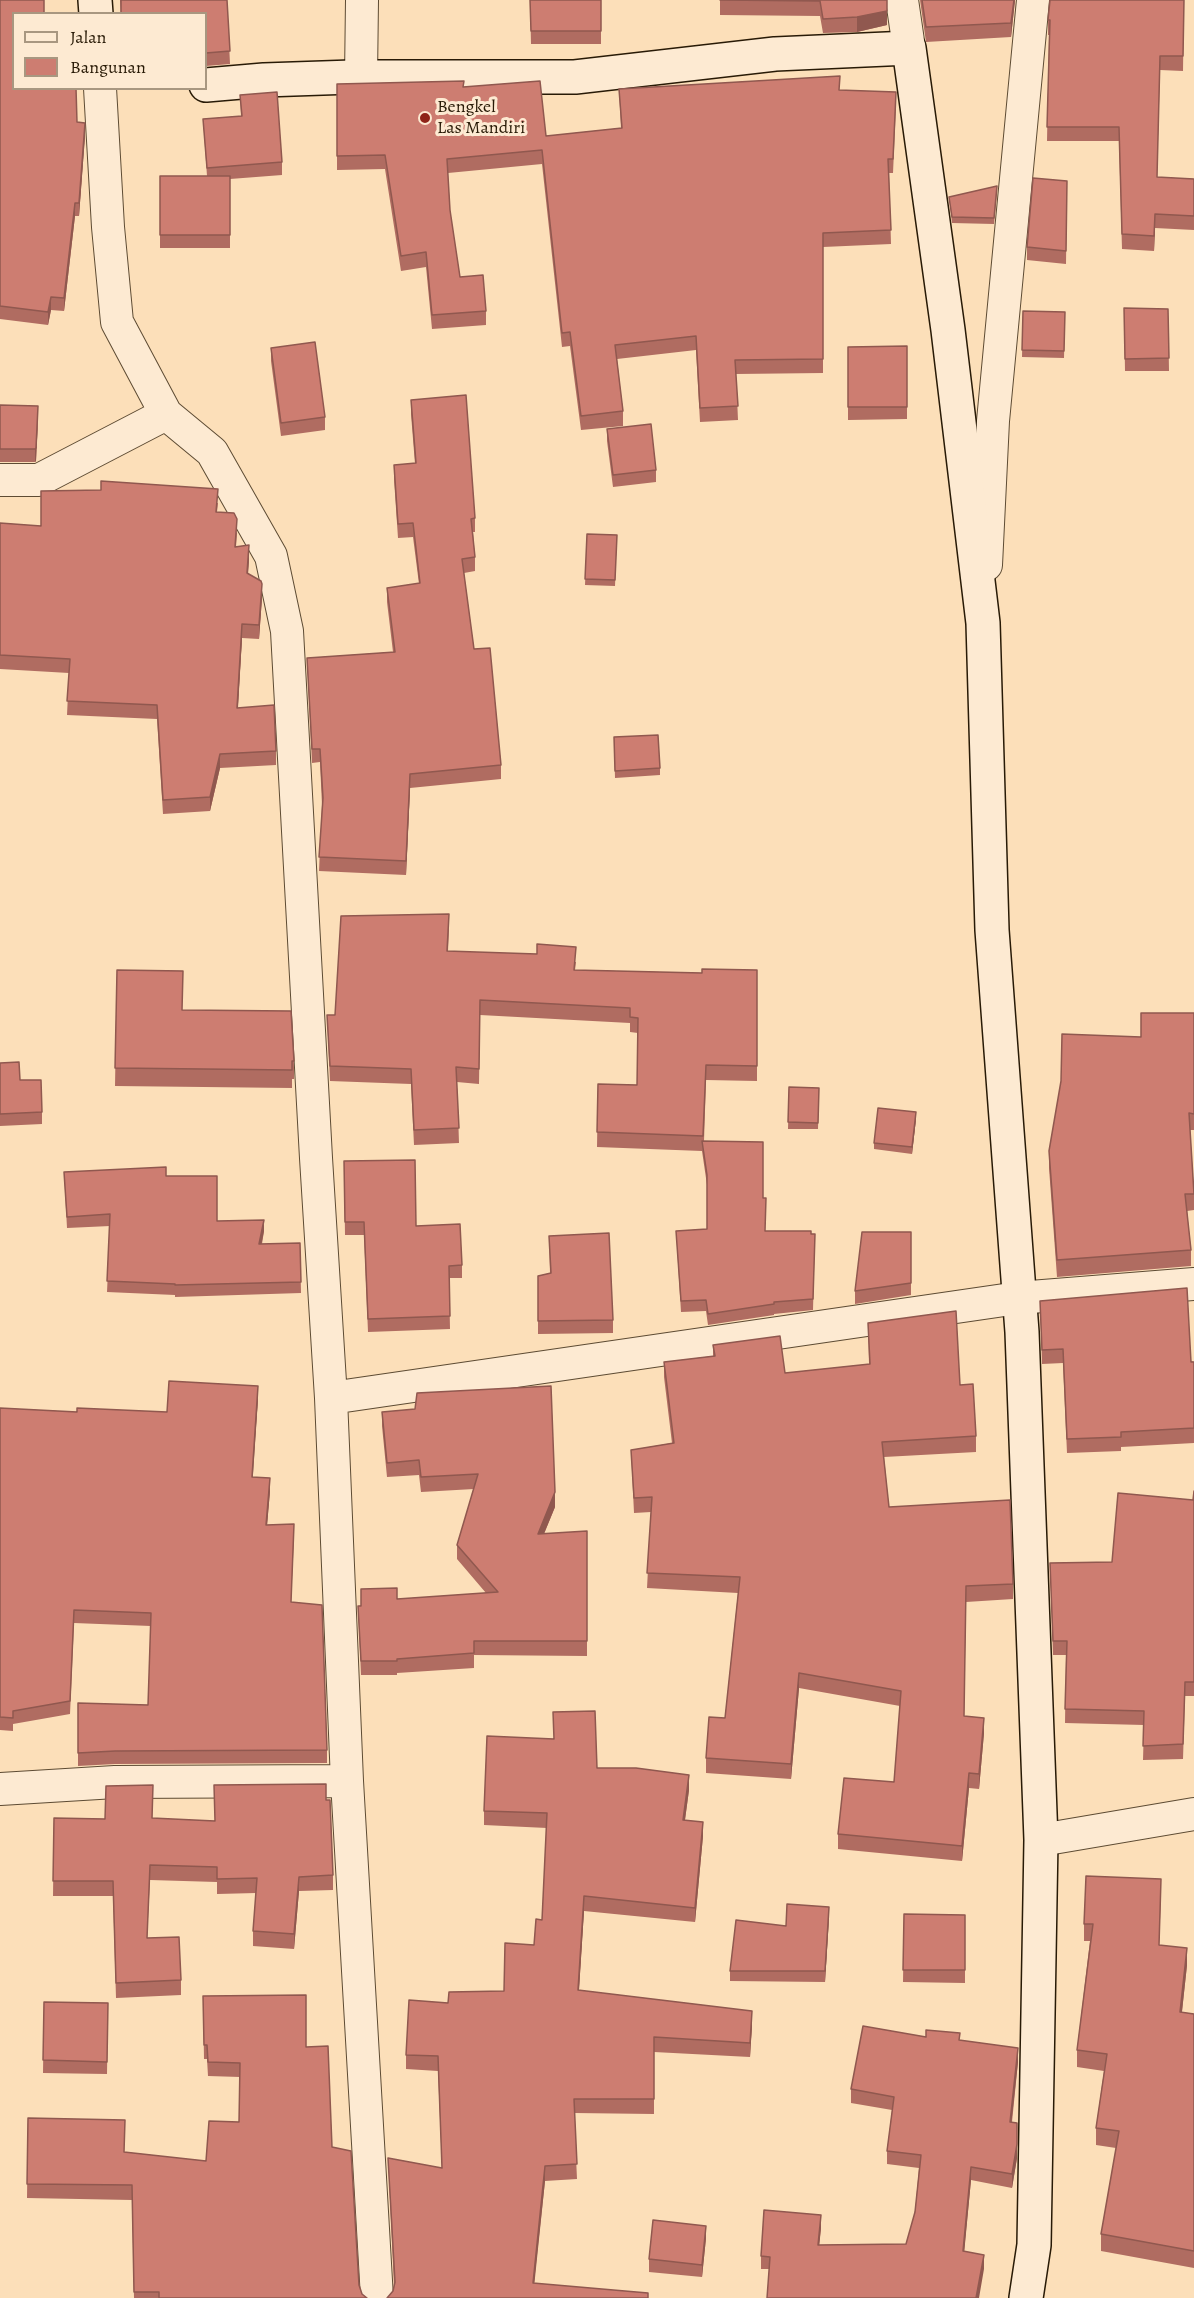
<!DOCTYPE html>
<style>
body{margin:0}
#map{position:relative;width:1194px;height:2298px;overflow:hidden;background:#fcdfb9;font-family:Alegreya,serif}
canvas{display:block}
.legend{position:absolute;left:12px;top:12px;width:195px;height:78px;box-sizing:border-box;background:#fdead2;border:2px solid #a89780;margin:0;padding:8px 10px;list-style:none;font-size:18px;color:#281a06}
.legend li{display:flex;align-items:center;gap:12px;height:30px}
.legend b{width:30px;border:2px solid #a89780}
</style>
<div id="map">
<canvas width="1194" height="2298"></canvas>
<ul class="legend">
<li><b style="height:8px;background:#fdead2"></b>Jalan</li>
<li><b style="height:16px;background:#cd7d71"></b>Bangunan</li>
</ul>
</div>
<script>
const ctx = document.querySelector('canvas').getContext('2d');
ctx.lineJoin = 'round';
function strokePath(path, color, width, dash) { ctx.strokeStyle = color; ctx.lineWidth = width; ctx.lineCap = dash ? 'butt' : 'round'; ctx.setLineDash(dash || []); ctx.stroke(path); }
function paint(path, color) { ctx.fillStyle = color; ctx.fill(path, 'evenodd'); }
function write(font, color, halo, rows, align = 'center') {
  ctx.font = font + ' Alegreya,serif'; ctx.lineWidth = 6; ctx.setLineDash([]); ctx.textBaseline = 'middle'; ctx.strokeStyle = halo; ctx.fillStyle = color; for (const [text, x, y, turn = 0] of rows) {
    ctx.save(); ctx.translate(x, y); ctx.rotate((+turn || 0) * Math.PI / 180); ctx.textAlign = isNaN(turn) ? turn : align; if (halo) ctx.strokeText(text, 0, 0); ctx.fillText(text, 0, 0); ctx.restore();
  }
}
const street = new Path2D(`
 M902,0L909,48
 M361,78L362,0
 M100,88L108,227L117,322L166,414L212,452L271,556L287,631L316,1158L331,1398L347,1781L377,2298
 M0,480H39L166,414
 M986,565L993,421L1033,0
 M331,1398L1018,1298L1194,1284
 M0,1789L115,1782L347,1781
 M1041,1840L1194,1814`);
const secondary = new Path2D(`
 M95,0L96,14
 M206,85L264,80L352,77H575L775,54L909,48L948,330L983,623L992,930L1022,1332L1041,1840L1034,2245L1026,2298`);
const wall = new Path2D(`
 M0,0L14,14L85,136L79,216H75L64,311L51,310L48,325L0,319Z
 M120,0H227L230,64L206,66V14H121Z
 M530,0H601V44H531Z
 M720,0H887V25L857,32L823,33L820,16L720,15Z
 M920,0H1015L1011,37L926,42Z
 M1184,0L1183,71L1160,70L1157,177L1194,179V230L1155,228L1154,251L1122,249L1119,141H1047L1049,35H1048V20Z
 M337,84L463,87L546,136L621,128L619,89L840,90L896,106L893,173H889L891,244L823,247V373L736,374L738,420L700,422L696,350L617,359L623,411V426L581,430L570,346L562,347L542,164L448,173L450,210L460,277L486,311V325L432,329L426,267L401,271L385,169L337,170Z
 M240,95L282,162V175L230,179V248H160V176H207L203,119L241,116Z
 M1067,181L1066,264L1027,260V247Z
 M997,192L994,224L952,223L949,197Z
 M1124,308L1168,309L1169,371H1125Z
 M1023,311L1065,312L1064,358L1022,357Z
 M907,346V419L848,420V347Z
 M271,348L325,417V430L281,436L271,361Z
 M411,400L475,518V532H473L475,557V571L464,573L474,649L501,765V779L410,788L406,875L319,871L322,805L320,762L312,763L307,658L393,652L387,602V588L419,584L413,537L398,538L394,479V465L415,464L411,414Z
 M0,405L38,419L36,461L35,462H0Z
 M607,429L656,470V482L613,487L607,441Z
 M218,503L217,512L237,533L236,547L249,559L248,574L262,598L259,639L242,638L238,708L276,751V765L220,768L210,811L163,814L157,719L67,715L69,673L0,669V523L41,526Z
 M587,534L617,535L615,586L585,585Z
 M614,737L660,768V775L615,778Z
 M449,929L448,951L576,962L575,970L702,973L757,970V1081L706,1080L704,1141L763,1198L765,1231L815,1234L813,1310L774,1314V1315L708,1325L706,1311L681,1312L676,1231L707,1229V1185L702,1151L597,1147L598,1084L637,1085L638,1033L630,1032V1023L480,1015L479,1084L457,1082L459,1143L414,1145L411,1084L330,1081L327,1015H335Z
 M117,970L182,1010L294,1061V1079H292V1088L115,1086Z
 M1194,1013V1130H1190L1194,1192V1210L1187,1211L1191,1250V1266L1057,1277L1049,1168V1151L1141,1037Z
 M0,1063L20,1080L42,1112V1124L0,1126Z
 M789,1087L819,1088L818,1129H788Z
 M916,1119L912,1154L874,1149V1143Z
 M344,1161L416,1226L462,1265V1278H449L450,1329L368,1332L364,1235H345Z
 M64,1172L166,1176L217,1221L264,1231L262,1244L300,1243L301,1293L175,1297V1295L107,1292L110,1226L67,1228Z
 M911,1232V1295L855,1304V1291Z
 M549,1236L613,1320V1333L538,1334V1276L550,1273Z
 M1040,1301L1194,1362V1443L1121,1447V1451L1067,1453L1063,1363L1042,1364Z
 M868,1323L960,1385L976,1436V1452L884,1457L889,1507L1013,1584V1599L966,1602L964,1716L984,1733L979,1789L969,1788L962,1861L838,1849V1834L894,1782L900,1706L799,1688L791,1779L706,1773V1758L725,1718L738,1593L647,1588L651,1512L634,1513L631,1450L672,1443L664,1377V1362L713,1356V1345L785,1373L869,1364Z
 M258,1399L252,1477L270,1491L267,1525L294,1537L291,1602L327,1750V1763L115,1764L78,1766V1703L148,1705L151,1626L74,1623L70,1714L13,1724V1731L0,1730V1408L77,1412H167Z
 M382,1412L555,1507L544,1534L587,1531V1656L474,1655V1668L397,1673V1675H361L358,1606L397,1599L486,1593L457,1559V1545L474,1489L421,1492L419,1475L387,1477L382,1426Z
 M1194,1491V1696H1185L1183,1759L1143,1760L1144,1725L1065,1723L1066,1655H1053L1050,1563L1112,1562L1193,1500Z
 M597,1768L689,1790L685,1820L703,1836L695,1922L584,1911L579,1990L752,2025L750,2057L654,2052V2114L574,2113L577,2179L545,2181L534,2283L393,2291L394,2286L388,2158L442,2168L438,2071L406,2069V2055L448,2003L504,1991L534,1945L542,1920L547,1828L484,1825V1811Z
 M153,1800L152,1819L215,1821L326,1800L333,1875V1890L299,1891L294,1949L253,1946V1931L256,1893L217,1894V1882L150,1880L147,1938L181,1980V1995L116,1998L113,1896H53L54,1818L105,1819Z
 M1161,1896L1159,1945L1187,1965L1182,2012L1194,2014V2268L1101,2251V2234L1116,2148L1096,2145V2128L1104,2071L1077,2067V2050L1090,1941H1084V1924Z
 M904,1914L965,1915V1983L903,1982Z
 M829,1917L825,1982L730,1981V1971L786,1926Z
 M203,1996L306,2047L332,2147L359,2285L362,2294L367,2298H134L132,2200L27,2198L28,2118L124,2152L206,2161L239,2122L240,2077L208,2076L207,2059H204Z
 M44,2002L108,2003L107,2074L43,2073Z
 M926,2037L960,2041L1018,2062L1012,2122L1017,2158L1012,2188L971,2180L964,2252L984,2269H761V2256L821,2228L819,2245L906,2244L915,2212L919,2168L887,2164V2151L892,2110L851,2103V2089Z
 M706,2238L702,2277L649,2272V2259Z`);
const shadedWall = new Path2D(`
 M1014,0H1015L1011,37V23Z
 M887,11V25L857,32V17Z
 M85,123V136L79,216V203Z
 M75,203V216L64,311V298Z
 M1155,214V228L1154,251V236Z
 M51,297V310L48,325V312Z
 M38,419L36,461L35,462V449Z
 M249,545V559L247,587V573Z
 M262,584V598L259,639V625Z
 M242,624V638L237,722V708Z
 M220,754V768L210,811V797Z
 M410,774V788L406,875V861Z
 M916,1112V1119L912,1154V1147Z
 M264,1220V1231L259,1256V1244Z
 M258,1386V1399L252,1490V1477Z
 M270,1478V1491L266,1538V1525Z
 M555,1492V1507L538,1548V1534Z
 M799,1673V1688L791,1779V1764Z
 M984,1718V1733L979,1789V1774Z
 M969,1773V1788L962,1861V1846Z
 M689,1775V1790L683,1834V1820Z
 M703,1822V1836L695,1922V1908Z
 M299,1877V1891L294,1949V1934Z
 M584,1896V1911L578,2005V1990Z
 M829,1907V1917L825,1982V1971Z
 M1187,1948V1965L1180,2029V2012Z
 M752,2011V2025L750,2057V2043Z
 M1018,2048V2062L1010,2135V2122Z
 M1017,2123V2158L1012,2188V2174Z
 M545,2166V2181L533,2297V2283Z
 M971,2167V2180L963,2265V2251Z
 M821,2215V2228L818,2258V2245Z
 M706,2226V2238L702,2277V2265Z
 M984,2255V2269L979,2298H976Z`);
const building = new Path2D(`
 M0,0H44V14H14V88H76L77,122L85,123L79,203H75L64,298L51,297L48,312L0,306Z
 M121,0H227L230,51L206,53V14H121Z
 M530,0H601V31H531Z
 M720,0H887V11L857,17L823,19L820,1Z
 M922,0H1014L1011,23L926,27Z
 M1050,0H1184L1183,56H1160L1157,177L1194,179V216L1155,214L1154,236L1122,234L1119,127H1047L1050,20H1048Z
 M840,76L839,90L896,92L893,159H888L891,230L823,233V359L735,360L738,406L700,408L696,336L615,345L623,411L581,416L570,332L562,333L542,150L447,159L450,210L460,277L483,275L486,311L432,315L426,252L401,256L385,155L337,156V84L464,81L463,87L540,81L546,136L622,128L619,89Z
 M277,92L282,162L207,168L203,119L242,116L240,95Z
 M160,176H230V235H160Z
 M1033,178L1067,181L1066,251L1027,247Z
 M997,186L994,218L952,217L949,197Z
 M1124,308L1168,309L1169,358L1125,359Z
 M1023,311L1065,312L1064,351L1022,350Z
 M315,342L325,417L281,423L271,348Z
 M907,346V407H848V347Z
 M466,395L475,518L471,519L475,557L462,559L474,649L490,648L501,765L410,774L406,861L319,857L323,798L320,749H312L307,658L395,652L387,588L420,583L413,523L398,524L394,465L416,463L411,400Z
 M0,405L38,406L36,448L35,449H0Z
 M651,424L656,470L613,475L607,429Z
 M101,481L218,489L216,512L234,513L237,519L235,547L249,545L247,573L261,581L262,584L259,625L242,624L237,708L274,705L276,751L220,754L210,797L163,800L157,705L67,701L70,659L0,655V523L41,526V491L101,490Z
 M587,534L617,535L615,580L585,579Z
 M658,735L660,768L615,771L614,737Z
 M449,914L447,951L537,954V944L576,947L574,970L702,973V969L757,970V1066L706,1065L703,1136L597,1132L598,1084L637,1085L638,1018L630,1017V1008L480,1000L479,1069L456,1067L459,1128L414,1130L411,1069L330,1066L327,1015H335L341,916Z
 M117,970L183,971L182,1010L291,1011L294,1061H292V1070L115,1068Z
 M1141,1013H1194V1114L1189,1113L1194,1194H1185L1191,1250L1057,1260L1049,1151L1061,1081L1062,1034L1141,1037Z
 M19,1062L20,1080H41L42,1112L0,1114V1063Z
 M789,1087L819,1088L818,1123L788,1122Z
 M878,1108L916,1112L912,1147L874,1143Z
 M702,1141L763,1142V1198H766L765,1231H811V1234H815L813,1299L774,1302V1304L708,1314L706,1300L681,1301L676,1231L707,1229V1175Z
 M415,1160L416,1226L460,1224L462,1265L449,1266L450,1316L368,1319L364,1222H345L344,1161Z
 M166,1167V1176H217V1221L264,1220L259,1244L300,1243L301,1282L175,1285V1284L107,1281L110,1214L67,1217L64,1172Z
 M862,1232H911V1283L855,1291Z
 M609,1233L613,1320L538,1321V1276L551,1273L549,1236Z
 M1187,1288L1191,1362H1194V1428L1121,1432V1437L1067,1439L1063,1349L1042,1350L1040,1301Z
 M956,1311L960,1385L973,1384L976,1436L882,1442L889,1507L1010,1500L1013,1584L966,1586L964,1716L984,1718L979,1774L969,1773L962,1846L838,1834L844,1778L894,1782L901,1691L799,1673L791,1764L706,1758L709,1717L725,1718L740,1577L647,1573L652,1497L634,1498L631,1450L674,1443L664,1362L715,1356L713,1345L780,1336L785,1373L870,1364L868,1323Z
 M169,1381L258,1386L252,1477L270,1478L266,1525L294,1524L291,1602L322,1605L327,1750L115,1751L78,1753V1703L148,1705L151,1613L74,1610L70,1701L13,1711V1718L0,1717V1408L77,1412V1408L167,1412Z
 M551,1386L555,1492L538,1534L587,1531V1641H474V1653L397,1659V1661H361L358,1606H361V1589L397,1588V1599L498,1592L457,1545L478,1474L421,1477L419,1460L387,1463L382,1412L415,1409L417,1393Z
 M1194,1491V1682H1185L1183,1744L1143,1746L1144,1711L1065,1709L1067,1641H1053L1050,1563L1112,1562L1118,1493L1193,1500Z
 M595,1711L597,1768H636L689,1775L683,1820L703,1822L695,1908L584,1896L578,1990L752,2011L750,2043L654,2037V2099H574L577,2164L545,2166L533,2283L648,2293V2298H387L393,2291L395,2282L388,2158L442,2168L438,2056L406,2055L409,2000L448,2003L449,1992L504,1991L505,1943L534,1945L536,1919L542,1920L547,1813L484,1811L487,1736L554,1739L553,1712Z
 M326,1784V1800H330L333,1875L299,1877L294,1934L253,1931L257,1878L217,1879V1867L150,1865L147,1938L179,1937L181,1980L116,1983L113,1881H53L54,1818L105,1819L106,1786L153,1785L152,1818L215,1821L214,1785Z
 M1086,1876L1161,1879L1159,1945L1187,1948L1180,2012L1194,2014V2251L1101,2234L1119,2131L1096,2128L1107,2054L1077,2050L1093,1924H1084Z
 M787,1904L829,1907L825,1971H730L736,1920L786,1926Z
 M904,1914L965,1915V1970H903Z
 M306,1995V2047L328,2046L332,2147L351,2151L359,2285L362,2294L367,2298H159V2292H134L132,2185L27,2184L28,2118L125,2120L124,2152L206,2161L209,2121L239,2122L240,2063L208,2062L207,2045H204L203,1996Z
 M44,2002L108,2003L107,2062L43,2060Z
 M863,2026L926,2037V2030L960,2033L959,2040L1018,2048L1010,2122L1017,2123V2144L1012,2174L971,2167L963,2251L984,2255L976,2298H767L770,2257L761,2256L764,2210L821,2215L818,2245L906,2244L915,2212L921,2155L887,2151L894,2097L851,2089Z
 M653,2220L706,2226L702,2265L649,2259Z`);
const markers = [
 [425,118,6,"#8f2418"]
];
const poiNames = [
 ["Bengkel",437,108],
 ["Las Mandiri",437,129]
];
strokePath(street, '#5d4b33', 34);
strokePath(secondary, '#281a06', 36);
strokePath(street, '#fdead2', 32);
strokePath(secondary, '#fdead2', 33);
paint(wall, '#b06c61');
paint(shadedWall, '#90584f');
paint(building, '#cd7d71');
strokePath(building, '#90584f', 1.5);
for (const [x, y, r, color] of markers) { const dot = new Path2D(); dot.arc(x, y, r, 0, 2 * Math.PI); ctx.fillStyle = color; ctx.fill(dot); strokePath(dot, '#fdead2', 2); }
write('18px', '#281a06', '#fdead2', poiNames, 'left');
</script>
